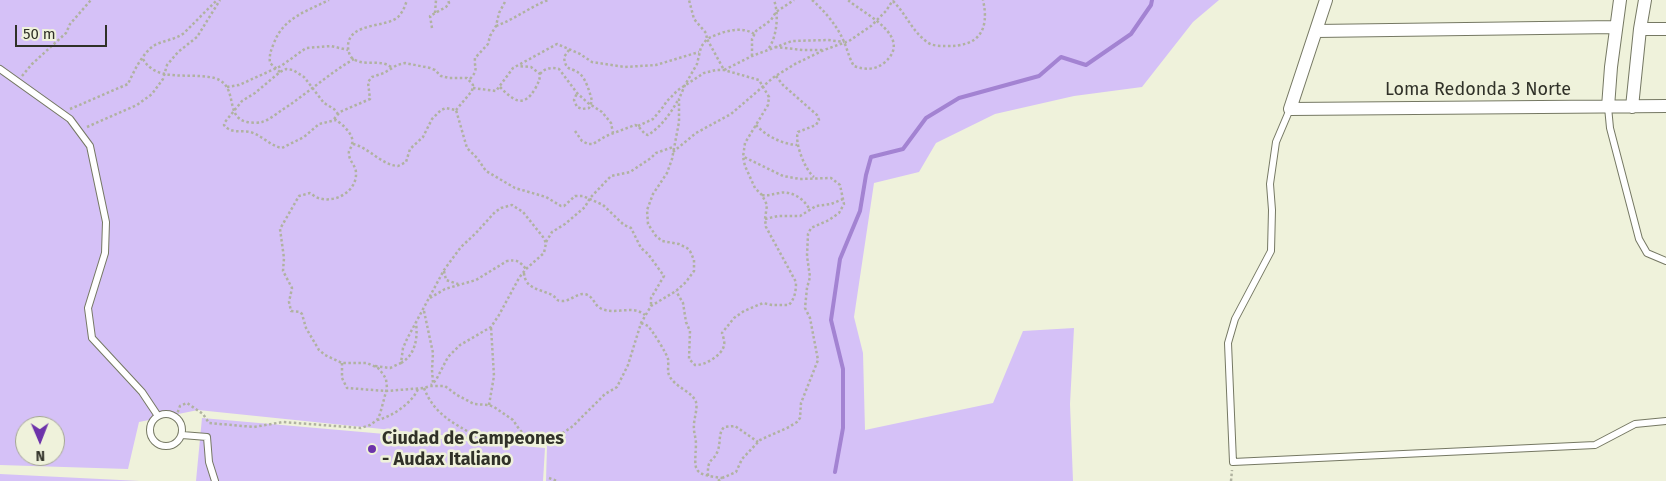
<!DOCTYPE html>
<style>
body{margin:0}
#map{position:relative;width:1666px;height:481px;overflow:hidden;background:#eff2db;font-family:"Fira Sans",sans-serif}
canvas{display:block}
.north{position:absolute;left:15px;top:416px;width:50px;height:50px;box-sizing:border-box;background:#eff2db;border:1px solid #a3a593;border-radius:50%;rotate:179deg;font-size:14px;font-weight:700;line-height:20px;text-align:center;color:#303128}
.north::after{content:'';display:block;margin:auto;width:18px;height:22px;background:#6d33aa;clip-path:polygon(50% 0,100% 100%,50% 72%,0 100%)}
.scale{position:absolute;left:15px;top:25px;width:92px;height:22px;box-sizing:border-box;border:2px solid #303128;border-top:0;padding-left:6px;font-size:15px;line-height:18px;white-space:nowrap;color:#303128;-webkit-text-stroke:4px #eff2db;paint-order:stroke}
</style>
<div id="map">
<canvas width="1666" height="481"></canvas>
<div class="north">N</div>
<div class="scale">50 m</div>
</div>
<script>
const ctx = document.querySelector('canvas').getContext('2d');
ctx.lineJoin = 'round';
function paint(path, color) { ctx.fillStyle = color; ctx.fill(path, 'evenodd'); }
function strokePath(path, color, width, dash) { ctx.strokeStyle = color; ctx.lineWidth = width; ctx.lineCap = dash ? 'butt' : 'round'; ctx.setLineDash(dash || []); ctx.stroke(path); }
function write(font, color, halo, rows, align = 'center') {
  ctx.font = font + ' "Fira Sans",sans-serif'; ctx.lineWidth = 5; ctx.setLineDash([]); ctx.textBaseline = 'middle'; ctx.strokeStyle = halo; ctx.fillStyle = color; for (const [text, x, y, turn = 0] of rows) {
    ctx.save(); ctx.translate(x, y); ctx.rotate((+turn || 0) * Math.PI / 180); ctx.textAlign = isNaN(turn) ? turn : align; if (halo) ctx.strokeText(text, 0, 0); ctx.fillText(text, 0, 0); ctx.restore();
  }
}
const green = new Path2D(`
 M0,0H1219L1193,22L1142,87L1074,96L995,114L936,143L919,172L874,183L854,317L863,353L865,430L993,403L1023,331L1074,328L1070,404L1073,481H546L547,446L198,410L139,422L128,469L0,465ZM25,426H55V456H25Z
 M202,418L545,448L543,481H196Z
 M0,474L140,481H0Z`);
const stream = new Path2D(`
 M835,472L843,428V369L831,320L840,259L860,211L866,175L871,157L903,149L926,118L959,98L1039,76L1061,57L1086,65L1131,34L1151,5L1152,0`);
const path = new Path2D(`
 M812,0C826,12 838,27 845,44C848,52 850,60 854,66C865,70 875,70 884,63C915,37 864,14 848,0
 M893,1C906,14 912,31 927,42C932,46 940,46 946,46C978,47 990,31 983,0
 M435,13L436,0
 M496,26C515,19 530,7 548,0
 M432,28L430,16L446,7L449,3L448,0
 M754,34C741,25 721,32 707,39L724,70L752,56L792,41L828,40L844,42
 M775,47L803,50H822
 M769,48C777,36 779,14 774,0
 M569,50L564,57C566,73 571,66 580,74C586,79 590,93 592,101L589,108L582,109L577,107L574,100L577,93
 M752,56V39L756,31L771,20L776,12L794,0
 M143,59C156,82 187,73 209,77C242,81 222,117 247,122C252,123 258,123 262,122C269,120 276,114 282,110C307,94 328,74 354,59
 M391,67C380,58 362,68 351,57C349,54 348,50 348,46C349,22 386,28 398,17C403,12 405,6 407,0
 M280,72L270,63C269,55 271,50 274,43C283,18 307,11 329,0
 M540,74C545,68 551,67 559,69L577,93L588,103L602,112L611,123L613,133
 M22,76L32,64L66,33L70,24L91,0
 M776,76L783,85L817,115L819,120L816,125L798,132C794,142 805,170 814,177
 M470,79C479,69 474,69 475,58L488,44L490,36L496,26L499,13L506,0
 M227,87L239,85L281,66L306,48L331,46L348,50
 M500,87C513,100 523,109 535,89C538,83 540,80 540,74L531,67L518,66
 M473,88L496,91L513,68L557,44L580,54L592,62L625,67L656,65L699,52
 M70,109L128,84C134,71 143,52 155,45C164,40 175,40 184,33L217,0
 M334,119L340,112L370,99L368,82L372,77L384,73L397,65L405,63L430,68L435,70L441,76L449,78H467L473,85L472,91L456,110
 M756,125C766,136 782,144 797,145
 M638,126L653,119L663,107L667,101L678,90L704,73L716,70H724L759,80L769,97L768,105L745,143L743,157L745,166L755,188L762,195L767,205L765,219L766,227L796,282C796,291 795,298 789,305H772L763,303L744,311L734,318L722,333C723,336 725,342 724,345C723,355 704,366 695,365L689,359L690,331L686,322L683,303L676,291
 M87,127L137,105L152,94L163,79L167,65L178,52L197,37L220,0
 M575,131L582,141L588,144H593L606,136L635,125L638,126L645,134L648,135C661,127 671,113 678,100
 M353,144C370,148 381,165 398,166L406,162L410,149L423,137L432,119L441,110L446,108L456,110L467,148L477,158L486,171L515,188L546,197L561,206H564L575,196H583L603,205L624,225L631,228L641,248L648,254L664,276L651,298V306
 M673,152L696,133L731,114L774,77L795,64L824,50L849,41L871,26L886,11L893,0
 M762,195C769,196 773,194 779,193C792,190 806,200 810,211
 M765,219L778,216H800L816,206L831,204L843,199
 M546,242L552,232L565,224L585,207L590,198L611,176L630,172L651,158L656,153L673,147
 M444,271L446,280L458,284
 M524,273C525,289 540,289 552,295C556,297 556,301 561,301C569,302 576,294 583,294C593,294 594,305 600,308C614,316 632,304 645,315
 M430,298L445,289L476,280L507,261C517,259 520,262 526,269
 M424,311L433,353L432,370L433,383
 M641,323C644,324 646,325 648,326C652,330 667,354 668,359C669,364 667,370 669,375C674,387 693,392 696,402C698,410 693,420 694,429C694,434 696,438 696,444C695,471 691,474 722,478
 M342,363V378L347,388L386,391L424,388L430,386H445L457,395L474,404L489,405L494,407L513,420L519,429L527,438L536,443L543,444L550,442L573,426L605,394L617,387L628,365L641,323L651,306L676,291L686,282L694,271V260L690,251L687,248L679,244L662,241L656,236L648,224L647,210L653,194L667,173L672,159L679,122V99L685,85L697,64L701,47L707,39L706,33L694,19L689,0
 M401,363C415,355 418,339 416,323
 M375,366L390,368L401,363L403,348L407,339L444,270L461,247L476,233L495,212L501,208L512,205L523,212L543,237L546,243L544,253L526,269L519,278L499,315L491,327L460,345L448,357L436,380L431,385
 M424,388C434,414 453,423 476,436
 M489,405L494,376L491,327
 M176,417L180,406L187,403L203,414L209,423L254,427L283,422L361,428L370,425L377,420L380,414L387,388L386,379L383,374L378,368L367,363H342L325,355L319,350L306,328L302,314L300,312L291,311L289,302L292,288L283,271L284,258L280,229L299,196L310,193C312,194 314,196 316,197C333,205 357,192 356,173C356,166 350,162 349,155C348,150 351,149 352,144C355,135 342,124 336,120L319,124L304,137L282,148C270,146 262,135 250,132C240,130 231,134 224,125L225,122L242,101L255,93L280,72L286,69L293,70L304,77L324,103L334,109L338,114
 M377,420C392,417 412,403 418,389
 M459,439L485,434L525,436
 M708,476C707,456 714,463 718,450C721,441 718,434 724,427L735,426L758,442
 M549,478L557,481
 M718,481L722,478L736,472L742,459L760,440L789,427L797,422L800,418L801,403L818,360L810,318L805,308L807,288L810,277L807,256L808,234L811,228L829,220L839,213L844,204L840,185L831,178L800,179L783,176L744,157
 M1231,481L1232,470`);
const service = new Path2D(`
 M0,69L70,119L90,146L106,222L105,253L88,308L92,338L142,392L158,416
 M1608,107L1610,128L1639,239L1647,253L1666,261
 M1290,109L1276,142L1270,184L1272,210L1271,251L1235,319L1228,343L1233,462L1595,445L1635,424L1666,421
 M150 430a16 16 0 1 1 32 0a16 16 0 1 1-32 0Z
 M182,435L207,437L209,462L215,481`);
const minor = new Path2D(`
 M1326,0L1290,109L1666,106
 M1640,29H1666
 M1316,31L1616,27
 M1608,107L1611,67L1620,0
 M1632,107L1640,29L1645,0`);
const markers = [
 [372,449,5,"#6d33aa"]
];
const streetNames = [
 ["Loma Redonda 3 Norte",1478,90]
];
const poiNames = [
 ["Ciudad de Campeones",382,439],
 ["- Audax Italiano",382,460]
];
paint(green, '#d5c1f7');
strokePath(stream, '#a383d2', 4);
strokePath(service, '#757863', 8);
strokePath(minor, '#757863', 14);
strokePath(path, '#b0b2a0', 2.5, [2.5, 2.5]);
strokePath(service, '#fff', 6);
strokePath(minor, '#fff', 12);
for (const [x, y, r, color] of markers) { const dot = new Path2D(); dot.arc(x, y, r, 0, 2 * Math.PI); ctx.fillStyle = color; ctx.fill(dot); strokePath(dot, '#eff2db', 2); }
write('18px', '#303128', '#eff2db', streetNames);
write('bold 18px', '#303128', '#eff2db', poiNames, 'left');
</script>
